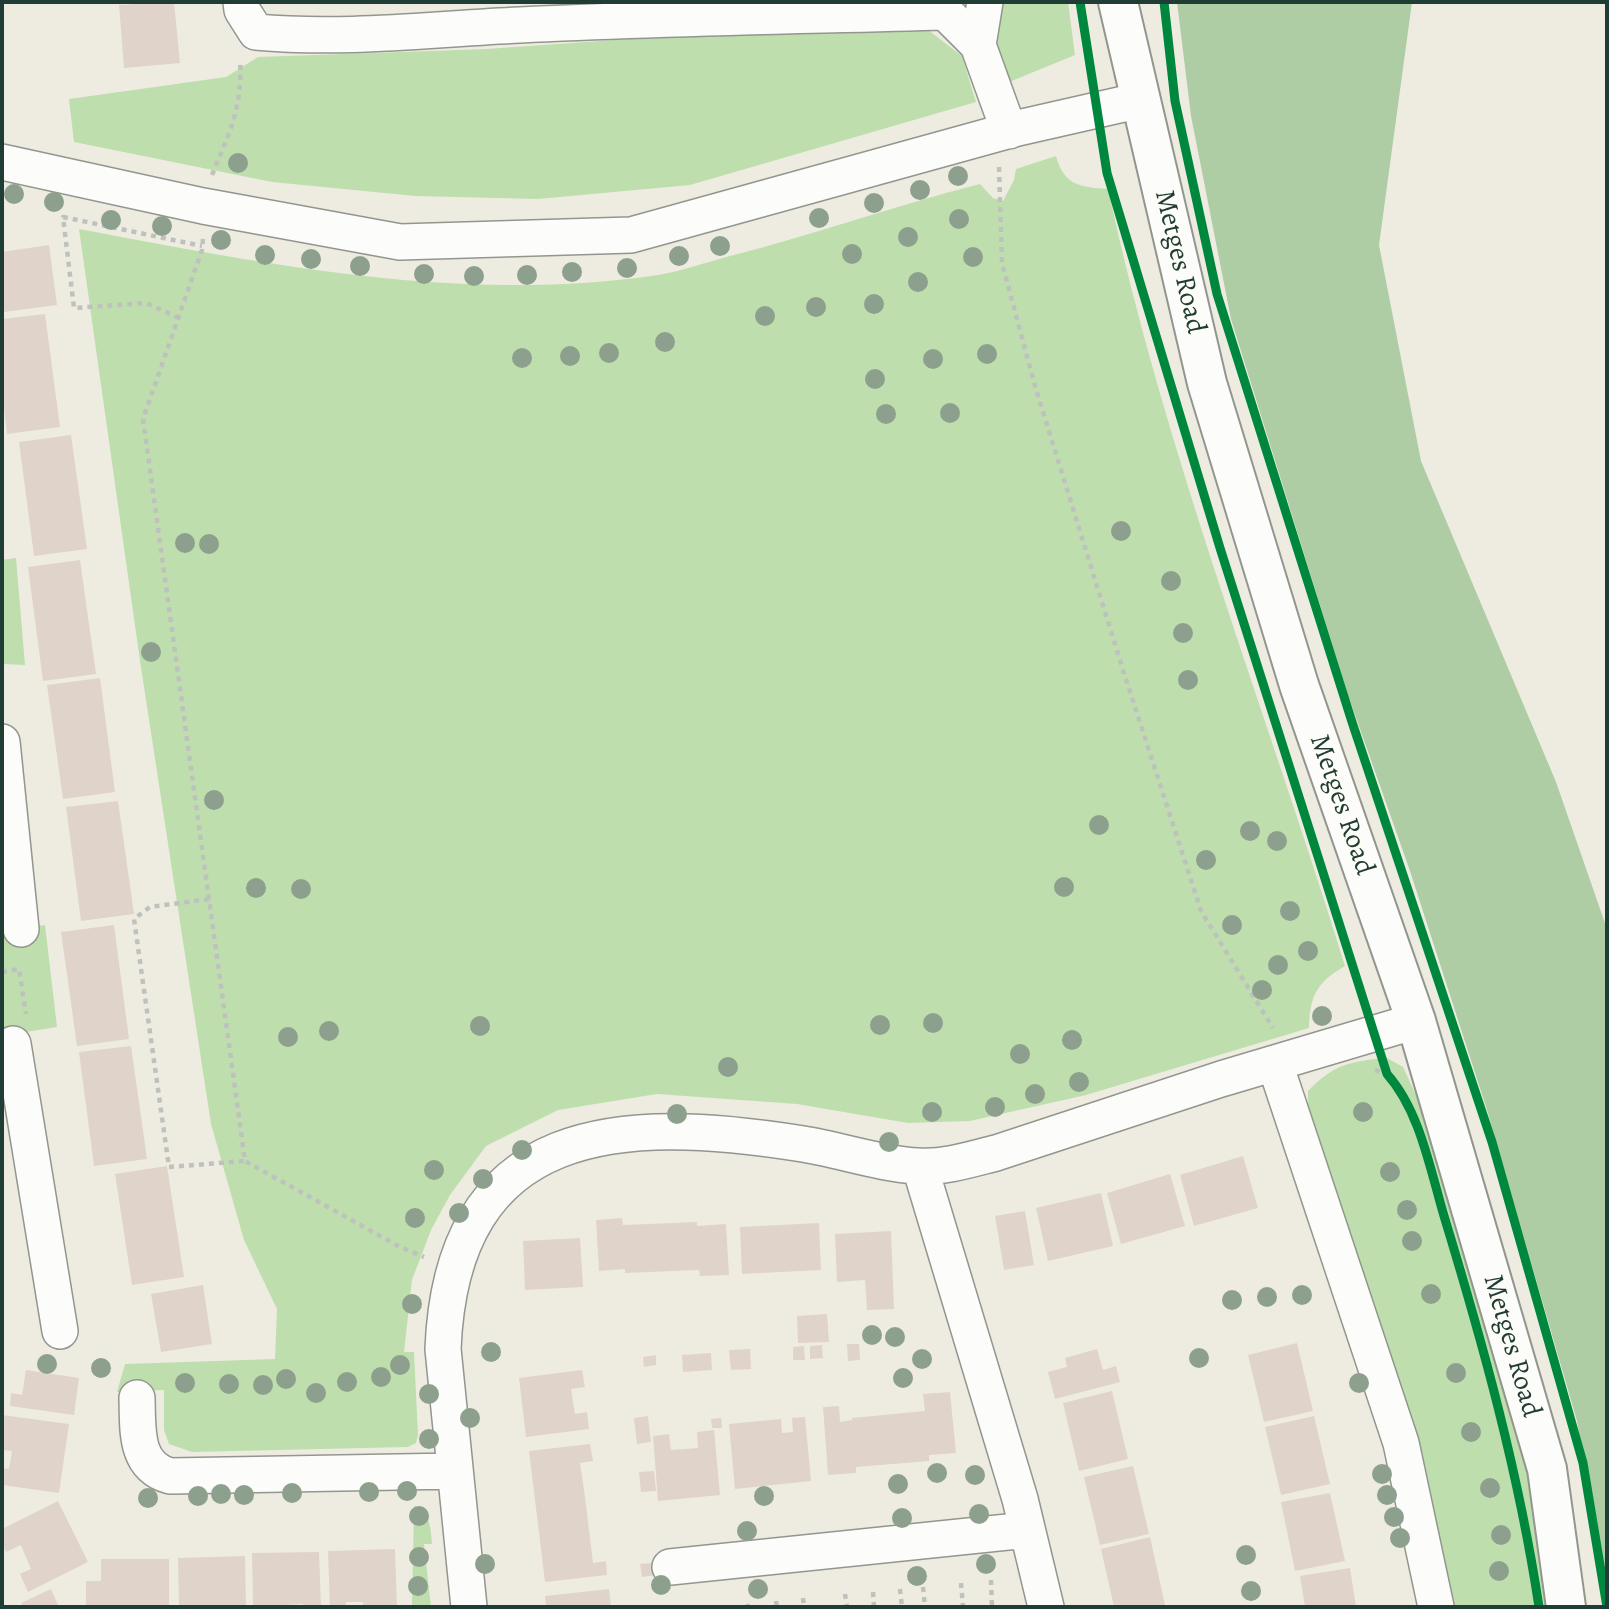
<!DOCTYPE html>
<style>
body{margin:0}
#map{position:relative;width:1609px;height:1609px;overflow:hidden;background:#eeece1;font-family:Alegreya,serif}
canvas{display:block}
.frame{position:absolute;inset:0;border:4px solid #1f3d34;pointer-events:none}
</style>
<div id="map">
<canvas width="1609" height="1609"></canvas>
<div class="frame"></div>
</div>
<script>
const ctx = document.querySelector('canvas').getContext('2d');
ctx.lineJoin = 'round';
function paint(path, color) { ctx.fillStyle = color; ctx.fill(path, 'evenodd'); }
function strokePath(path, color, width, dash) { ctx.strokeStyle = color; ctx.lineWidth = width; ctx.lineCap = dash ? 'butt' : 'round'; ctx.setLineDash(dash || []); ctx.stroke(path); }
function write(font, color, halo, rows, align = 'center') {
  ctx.font = font + ' Alegreya,serif'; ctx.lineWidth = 6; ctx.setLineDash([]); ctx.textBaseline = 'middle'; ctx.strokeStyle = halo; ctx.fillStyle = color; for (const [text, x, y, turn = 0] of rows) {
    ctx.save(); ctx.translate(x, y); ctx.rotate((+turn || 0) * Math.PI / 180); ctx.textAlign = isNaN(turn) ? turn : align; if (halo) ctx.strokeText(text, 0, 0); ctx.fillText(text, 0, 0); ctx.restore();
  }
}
const green = new Path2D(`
 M994,2H1068L1075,55L1002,85L989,41Z
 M928,30L962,56L976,102L690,185L538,199L415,196L272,182L74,142L69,99L226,77L258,57L486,49L672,36Z
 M1056,156C1064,185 1079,187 1108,189C1165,454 1265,707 1345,966C1316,983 1310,996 1309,1028L1086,1095L970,1121L908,1123L797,1104L657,1094L558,1110L486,1146L450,1195L431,1230L412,1280L404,1352H414L418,1435L416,1443L408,1447L192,1452L169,1444L164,1430V1390L117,1392L125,1364L275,1359L277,1309L244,1240L211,1124L140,661L79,229C270,265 464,304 658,275C682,271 707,262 730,256C814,235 896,205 980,184L993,198L1003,201L1014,180L1016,169Z
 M16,558L25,665L2,664V560Z
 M45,925L57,1027L2,1036V931Z
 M1387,1058L1403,1067L1428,1121L1518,1420L1549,1607H1453L1308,1109V1091C1334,1064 1351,1061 1387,1058Z
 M414,1506L422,1508C430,1518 431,1531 432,1544H424L431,1607H412Z`);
const forest = new Path2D(`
 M1177,2H1412L1379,245L1421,461L1556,782L1607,929V1588L1577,1421L1487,1110L1410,871L1348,695L1231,319L1191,116Z`);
const building = new Path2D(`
 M174,2L180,63L124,68L119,5Z
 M49,245L57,305L4,312L2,252Z
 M45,314L60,427L7,434L2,390V319Z
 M71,435L87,549L34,556L19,442Z
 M80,560L96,674L43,681L28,567Z
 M100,678L115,792L63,799L47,685Z
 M118,801L134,914L81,921L66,807Z
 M114,925L129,1039L77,1046L61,932Z
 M131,1046L147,1159L94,1166L79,1052Z
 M1243,1156L1258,1208L1194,1226L1180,1175Z
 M167,1166L184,1277L132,1285L115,1174Z
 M1170,1174L1185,1226L1121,1244L1107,1193Z
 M1101,1193L1113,1246L1048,1261L1036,1208Z
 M1025,1211L1034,1265L1004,1270L995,1216Z
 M622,1218L623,1225L697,1222V1226L726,1224L729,1275L700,1276L699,1270L625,1273V1269L599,1271L596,1220Z
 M819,1223L821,1270L742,1274L740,1227Z
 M891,1231L894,1309L867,1310L865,1280L837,1282L835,1234Z
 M580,1238L583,1287L525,1290L523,1241Z
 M203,1285L212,1344L161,1352L151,1294Z
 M827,1314L829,1342L798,1343L797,1316Z
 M1297,1343L1313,1411L1264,1422L1248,1355Z
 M847,1344H859L860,1360L848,1361Z
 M822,1345L823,1358L810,1359V1346Z
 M804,1346L805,1360H793V1347Z
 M750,1349L751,1369L731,1370L729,1350Z
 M1097,1349L1103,1370L1116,1366L1120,1382L1055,1399L1048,1372L1067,1367L1065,1358Z
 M711,1353L712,1370L683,1372L682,1355Z
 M656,1355V1365L644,1367L643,1357Z
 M26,1370L79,1378L74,1415L10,1406L11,1393L22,1395Z
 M582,1370L585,1387L571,1389L575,1414L587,1412L589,1429L526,1437L519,1378Z
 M1112,1391L1128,1459L1079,1471L1063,1403Z
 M950,1392L956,1453L929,1455V1461L856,1467V1473L828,1475L823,1407L839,1406L840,1422L852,1420V1418L925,1411L923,1394Z
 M2,1415L69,1424L59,1493L2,1485V1468L9,1469L12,1451L2,1450Z
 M648,1416L651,1442L637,1444L634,1418Z
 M1314,1416L1330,1484L1281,1495L1265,1427Z
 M805,1417L811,1481L735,1489L729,1424L781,1419L782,1433L793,1432L792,1418Z
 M721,1418L722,1428H712L711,1419Z
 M714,1430L720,1495L658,1501L653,1436L669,1434L671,1450L698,1448L697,1432Z
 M590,1444L593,1461L580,1463L585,1497L593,1563L606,1561L607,1575L545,1582L529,1451Z
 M1133,1466L1149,1534L1100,1545L1084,1477Z
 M654,1471L656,1491L641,1492L639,1472Z
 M1330,1493L1345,1561L1295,1571L1281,1502Z
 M58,1501L88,1562L28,1592L20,1574L31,1569L25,1555L21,1545L6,1552L2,1544V1529Z
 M1150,1537L1165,1605L1114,1607L1101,1549Z
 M395,1549L397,1607H363V1602H346V1607H330L328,1551Z
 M319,1552L321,1607H303V1604L253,1607L252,1553Z
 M245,1556L246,1607H179L178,1558Z
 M101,1559H169V1607H86V1581H101Z
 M662,1562L663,1574L642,1577L640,1564Z
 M1350,1568L1356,1607H1305L1300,1576Z
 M51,1589L59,1607H23L21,1603Z
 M609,1589L611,1607H546L545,1596Z`);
const path = new Path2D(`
 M999,167L1002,263L1035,386L1123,670L1201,911L1273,1028
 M212,175C229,134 243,106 240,60
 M203,239L202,250L143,419L245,1161L400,1247L424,1257
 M179,318L146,303L74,308L63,217L202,246
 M209,899L150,907L134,919L169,1167L245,1161
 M2,972L19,969L26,1014
 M1375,1070L1387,1074
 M991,1580L992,1607
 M961,1583L963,1607
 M923,1587L925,1607
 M900,1589L902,1607
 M873,1592L874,1607
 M845,1594L847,1607
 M803,1598L804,1607
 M776,1601L777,1607
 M747,1604L748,1607`);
const street = new Path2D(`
 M241,2L242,10L256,32C345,40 432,29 520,25C662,18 803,16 945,12L978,45L1009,131
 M978,45L985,2
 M2,162L203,206L400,242L631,235L1018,128L1141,100
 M2,742L21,929
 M13,1044L60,1331
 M1275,1064L1401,1443L1436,1607
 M920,1167L1020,1499L1046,1607
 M137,1398C138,1429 134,1466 170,1476L455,1471
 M670,1567L1027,1530
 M469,1607L443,1349C452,1121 622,1115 803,1144C841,1150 880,1164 918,1166C944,1168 972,1159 996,1153L1221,1079L1416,1021`);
const secondary = new Path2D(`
 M1118,2L1207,383L1299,685L1416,1021L1547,1469L1566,1607`);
const cycleway = new Path2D(`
 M1080,2L1107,173L1220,548L1387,1074C1420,1111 1430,1169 1444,1216C1483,1344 1519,1474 1539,1607
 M1164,2L1175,101L1217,294L1352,722L1492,1142L1583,1463L1607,1607`);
const trees = [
 [238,163],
 [958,176],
 [920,190],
 [14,194],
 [54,202],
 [874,203],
 [819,218],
 [959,219],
 [111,220],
 [162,226],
 [908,237],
 [221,240],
 [720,246],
 [852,254],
 [265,255],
 [679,256],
 [973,257],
 [311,259],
 [360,266],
 [627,268],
 [572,272],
 [424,274],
 [527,275],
 [474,276],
 [918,282],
 [874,304],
 [816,307],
 [765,316],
 [665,342],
 [609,353],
 [987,354],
 [570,356],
 [522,358],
 [933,359],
 [875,379],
 [950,413],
 [886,414],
 [1121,531],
 [185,543],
 [209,544],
 [1171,581],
 [1183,633],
 [151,652],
 [1188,680],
 [214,800],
 [1099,825],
 [1250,831],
 [1277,841],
 [1206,860],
 [1064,887],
 [256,888],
 [301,889],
 [1290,911],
 [1232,925],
 [1308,951],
 [1278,965],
 [1262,990],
 [1322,1016],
 [933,1023],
 [880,1025],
 [480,1026],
 [329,1031],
 [288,1037],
 [1072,1040],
 [1020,1054],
 [728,1067],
 [1079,1082],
 [1035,1094],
 [995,1107],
 [932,1112],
 [1363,1112],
 [677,1114],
 [889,1142],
 [522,1150],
 [434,1170],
 [1390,1172],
 [483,1179],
 [1407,1210],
 [459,1213],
 [415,1218],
 [1412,1241],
 [1431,1294],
 [1302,1295],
 [1267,1297],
 [1232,1300],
 [412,1304],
 [872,1335],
 [895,1337],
 [491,1352],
 [1199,1358],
 [922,1359],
 [47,1364],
 [400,1365],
 [101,1368],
 [1456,1373],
 [381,1377],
 [903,1378],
 [286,1379],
 [347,1382],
 [185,1383],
 [1359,1383],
 [229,1384],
 [263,1385],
 [316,1393],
 [429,1394],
 [470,1418],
 [1471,1432],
 [429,1439],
 [937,1473],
 [1382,1474],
 [975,1475],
 [898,1484],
 [1490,1488],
 [407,1491],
 [369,1492],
 [292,1493],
 [221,1494],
 [244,1495],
 [1387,1495],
 [198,1496],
 [764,1496],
 [148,1498],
 [979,1514],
 [419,1516],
 [1394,1517],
 [902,1518],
 [747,1531],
 [1501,1535],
 [1400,1538],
 [1246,1555],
 [419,1557],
 [485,1564],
 [986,1564],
 [1499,1571],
 [917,1576],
 [661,1585],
 [418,1586],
 [758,1589],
 [1251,1591]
];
const streetNames = [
 ["Metges Road",1179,262,77],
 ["Metges Road",1341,805,71],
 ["Metges Road",1511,1346,74]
];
paint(green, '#bfdeae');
paint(forest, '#aecda4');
paint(building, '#e0d3ca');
strokePath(street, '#92968f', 38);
strokePath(secondary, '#92968f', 42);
strokePath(path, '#bec1bd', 4.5, [5, 5]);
strokePath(street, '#fcfcfa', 35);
strokePath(secondary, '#fcfcfa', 38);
strokePath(cycleway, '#00873e', 9);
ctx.fillStyle = '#8da08d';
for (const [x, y] of trees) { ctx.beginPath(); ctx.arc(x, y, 10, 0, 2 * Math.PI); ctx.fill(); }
write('28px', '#1f3d34', '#fdfcf7', streetNames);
</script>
